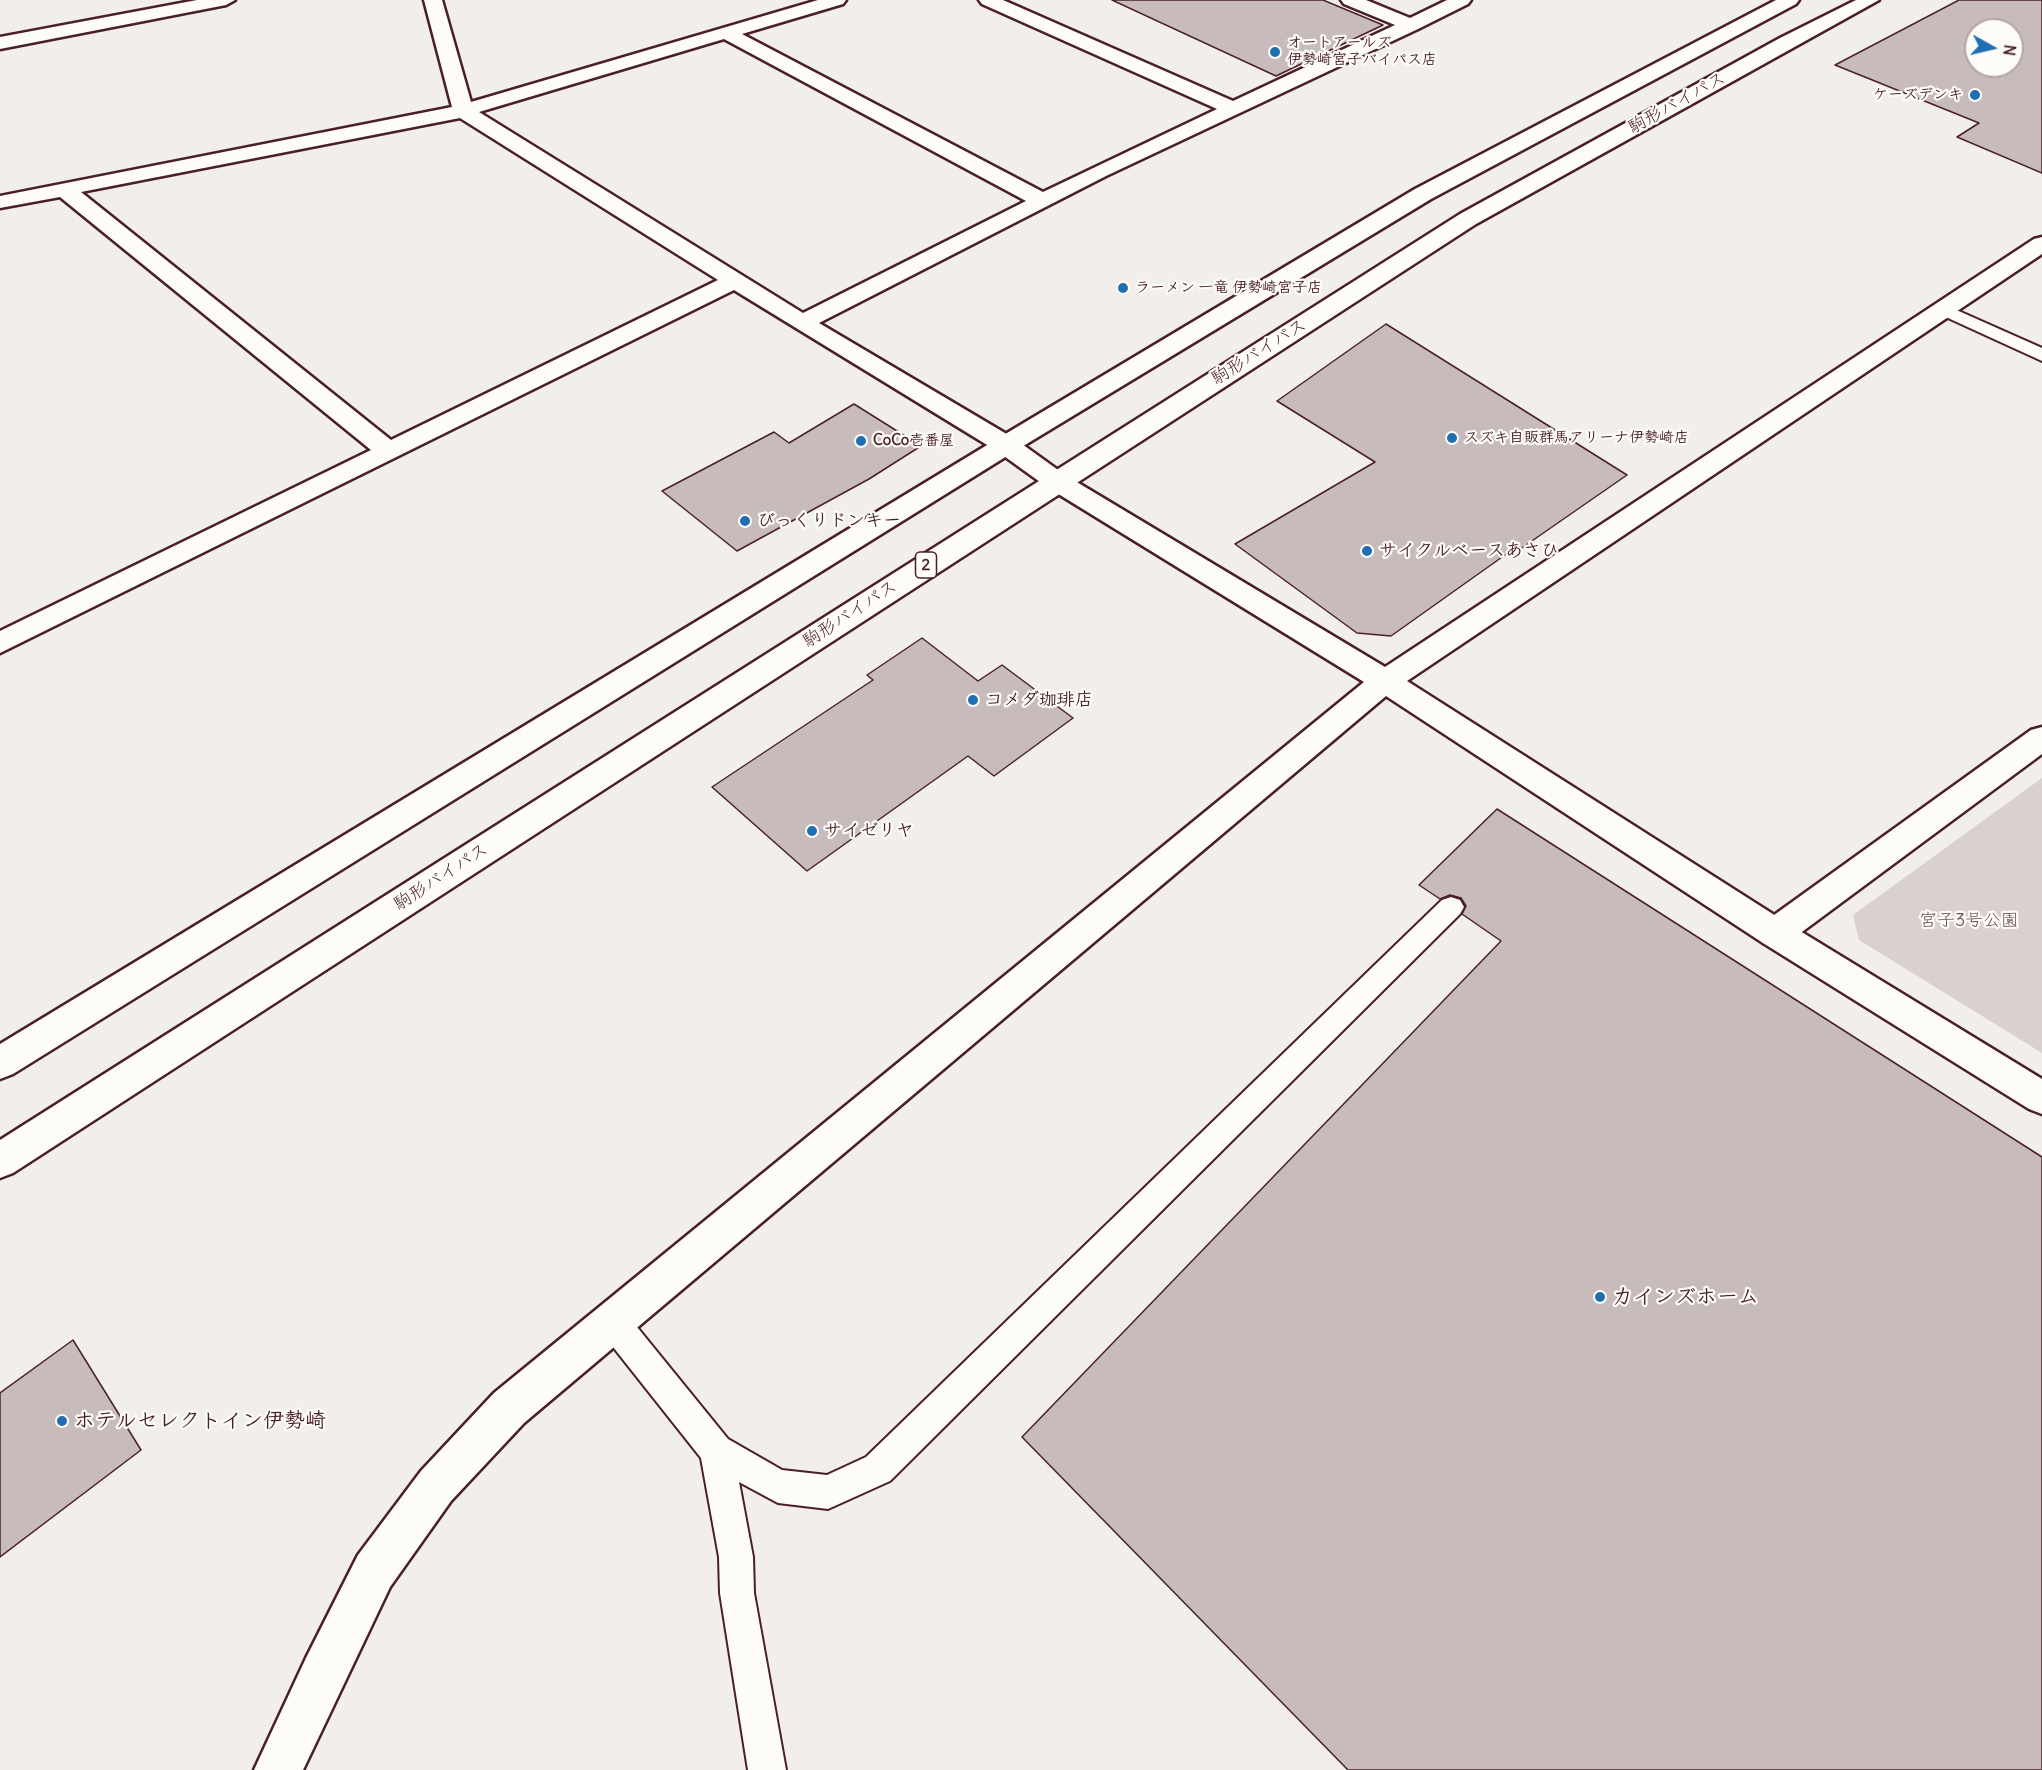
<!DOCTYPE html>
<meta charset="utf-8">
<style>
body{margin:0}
#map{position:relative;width:2042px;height:1770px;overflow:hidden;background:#f2efeb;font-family:Delius,sans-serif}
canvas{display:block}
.north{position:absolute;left:1964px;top:18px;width:60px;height:60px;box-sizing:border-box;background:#fdfcf7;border:2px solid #b5a4a5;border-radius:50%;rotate:98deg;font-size:16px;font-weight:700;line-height:24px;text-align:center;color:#4a1f2b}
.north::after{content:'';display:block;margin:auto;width:21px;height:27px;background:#1f6fb2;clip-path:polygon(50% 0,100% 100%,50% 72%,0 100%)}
</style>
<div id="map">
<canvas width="2042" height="1770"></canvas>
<div class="north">N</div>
</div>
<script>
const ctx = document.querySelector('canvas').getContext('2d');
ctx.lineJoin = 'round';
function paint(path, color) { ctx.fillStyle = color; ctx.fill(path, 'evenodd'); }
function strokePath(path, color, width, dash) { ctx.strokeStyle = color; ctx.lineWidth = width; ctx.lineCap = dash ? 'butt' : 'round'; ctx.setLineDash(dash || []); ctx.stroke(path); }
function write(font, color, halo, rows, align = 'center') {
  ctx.font = font + ' Delius,"Klee One",sans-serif'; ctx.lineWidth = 4.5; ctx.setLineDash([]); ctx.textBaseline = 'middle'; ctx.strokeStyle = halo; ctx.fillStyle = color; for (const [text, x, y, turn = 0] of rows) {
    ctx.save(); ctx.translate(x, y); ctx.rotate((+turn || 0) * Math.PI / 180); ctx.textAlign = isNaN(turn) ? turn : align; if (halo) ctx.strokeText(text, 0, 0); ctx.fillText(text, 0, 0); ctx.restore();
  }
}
const green = new Path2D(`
 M2042,778V1053L1859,940L1853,915Z`);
const building = new Path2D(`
 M1112,0H1323L1383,25L1276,76Z
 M1959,0H2042V173L1957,137L1979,123L1835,65ZM1976,30H2012V66H1976Z
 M1386,324L1627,475L1516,552L1512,550L1391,636L1357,633L1235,544L1375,462L1277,401Z
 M854,404L921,446L869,479L737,551L662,491L774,432L789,443Z
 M922,638L978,681L1002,665L1073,718L994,776L968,756L807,871L712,787L873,680L867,675Z
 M1497,809L2042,1157V1770H1348L1022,1437L1501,941L1462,914L1466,906L1461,898L1450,895L1440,899L1419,885Z
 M73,1340L141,1450L0,1557V1393Z`);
const service = new Path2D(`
 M1943,304L2042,348V361L1937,313L1934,309L1937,305Z
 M1451,897L1460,900L1464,907L1460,914L890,1481L828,1509L778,1503L739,1482L753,1557L754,1593L786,1770H748L720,1593L719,1557L701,1458L602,1333L597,1322L602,1311L613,1307L624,1311L728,1439L782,1470L827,1475L866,1457L1442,900Z`);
const minor = new Path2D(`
 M424,0H442L471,102L818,0H846L843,4L742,34L1043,192L1217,109L982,4L979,0H1003L1233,101L1395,25L1344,4L1341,0H1366L1410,18L1447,0H1471L1468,4L1418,29L1106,176L819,323L1015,439L1019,445L1015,451L1006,453L997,451L734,290L0,653V631L371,450L60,197L0,208V196L452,107ZM724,39L1026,201L803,313L479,112ZM460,118L718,280L391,440L81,192Z
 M2042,727V754L1787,943L1775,947L1763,943L1758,933L1763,923L2031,730Z`);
const tertiary = new Path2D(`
 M197,0H235L226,5L0,49V37Z
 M2042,237V254L1407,681L1787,923L2042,1079V1114L2029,1109L1763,943L1386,696L524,1423L451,1501L390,1587L303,1770H254L306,1658L358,1555L421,1471L494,1393L1364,682L1047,487L997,451L993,445L997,439L1006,437L1015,439L1065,475L1385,667L2034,239Z`);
const primary = new Path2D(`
 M1776,0H1799L1796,4L1431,199L1015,451L13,1074L0,1079V1044L997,439L1415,189Z
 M1856,0H1879L1476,224L13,1173L0,1178V1140L1460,214L1780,38Z`);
const markers = [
 [1275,52,6,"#1f6fb2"],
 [1975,95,6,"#1f6fb2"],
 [1123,288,6,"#1f6fb2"],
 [1452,438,6,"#1f6fb2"],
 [861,441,6,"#1f6fb2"],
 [745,521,6,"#1f6fb2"],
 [1367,551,6,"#1f6fb2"],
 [973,700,6,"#1f6fb2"],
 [812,831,6,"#1f6fb2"],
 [1600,1297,6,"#1f6fb2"],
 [62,1421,6,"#1f6fb2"]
];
const farPoinames = [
 ["オートアールズ",1287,43],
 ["伊勢崎宮子バイパス店",1287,60],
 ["ケーズデンキ",1963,95,"right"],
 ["ラーメン 一竜 伊勢崎宮子店",1135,288],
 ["スズキ自販群馬アリーナ伊勢崎店",1464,438],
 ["CoCo壱番屋",873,441]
];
const shields = [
 [926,565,21]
];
const shieldNames = [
 ["2",926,565]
];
const streetNames = [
 ["駒形バイパス",1677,103,-29],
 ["駒形バイパス",1259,352,-32],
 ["駒形バイパス",850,614,-33],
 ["駒形バイパス",441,877,-33]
];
const poiNames = [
 ["びっくりドンキー",757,521],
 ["サイクルベースあさひ",1379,551],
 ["コメダ珈琲店",985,700],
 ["サイゼリヤ",824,831]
];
const parkNames = [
 ["宮子3号公園",1969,921]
];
const nearPoinames = [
 ["カインズホーム",1612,1297],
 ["ホテルセレクトイン伊勢崎",74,1421]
];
paint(green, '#d9d0cf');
paint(building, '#c8bbbb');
strokePath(building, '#4a1f2b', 1.5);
strokePath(service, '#4a1f2b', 4);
strokePath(minor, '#4a1f2b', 5);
strokePath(tertiary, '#4a1f2b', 5);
strokePath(primary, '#4a1f2b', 5);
paint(service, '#fdfcf7');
paint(minor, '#fdfcf7');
paint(tertiary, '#fdfcf7');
paint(primary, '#fdfcf7');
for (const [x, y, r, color] of markers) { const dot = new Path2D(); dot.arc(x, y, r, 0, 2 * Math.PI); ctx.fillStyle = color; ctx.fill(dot); strokePath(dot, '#fdfcf7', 2); }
write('bold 15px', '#4a1f2b', '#fdfcf7', farPoinames, 'left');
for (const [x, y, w] of shields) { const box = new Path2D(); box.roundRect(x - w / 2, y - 13, w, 26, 4.5); ctx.fillStyle = '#fdfcf7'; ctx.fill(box); strokePath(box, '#4a1f2b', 1.5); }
write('bold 16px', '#4a1f2b', null, shieldNames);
write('18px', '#4a1f2b', '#fdfcf7', streetNames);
write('bold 18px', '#4a1f2b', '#fdfcf7', poiNames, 'left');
write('18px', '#6e4b54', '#fdfcf7', parkNames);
write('bold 21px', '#4a1f2b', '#fdfcf7', nearPoinames, 'left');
</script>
